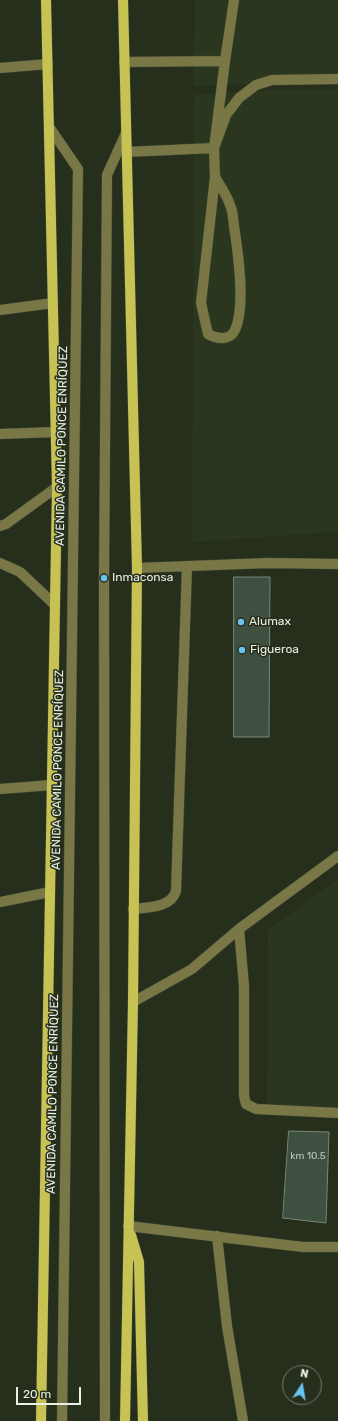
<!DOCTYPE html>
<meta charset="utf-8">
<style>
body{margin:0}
#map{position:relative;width:338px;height:1421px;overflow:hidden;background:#262e1c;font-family:Rubik,sans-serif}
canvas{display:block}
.north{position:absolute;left:282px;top:1365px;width:40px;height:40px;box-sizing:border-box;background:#262e1c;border:1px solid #747c6c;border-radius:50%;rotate:12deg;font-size:11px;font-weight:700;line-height:16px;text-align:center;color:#eaf0e4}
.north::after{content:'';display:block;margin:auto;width:14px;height:18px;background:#67c4f0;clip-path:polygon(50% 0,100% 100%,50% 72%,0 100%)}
.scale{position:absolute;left:16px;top:1387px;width:65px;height:18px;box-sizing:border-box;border:2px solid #eaf0e4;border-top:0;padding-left:5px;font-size:12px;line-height:14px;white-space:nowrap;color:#eaf0e4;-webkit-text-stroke:3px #262e1c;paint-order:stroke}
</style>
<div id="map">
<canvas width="338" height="1421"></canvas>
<div class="north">N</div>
<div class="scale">20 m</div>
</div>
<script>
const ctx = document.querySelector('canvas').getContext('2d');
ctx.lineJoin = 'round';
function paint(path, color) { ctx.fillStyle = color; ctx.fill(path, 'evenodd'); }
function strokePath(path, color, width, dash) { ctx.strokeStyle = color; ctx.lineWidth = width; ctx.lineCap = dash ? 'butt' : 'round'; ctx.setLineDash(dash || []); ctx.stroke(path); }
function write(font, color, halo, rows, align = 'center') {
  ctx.font = font + ' Rubik,sans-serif'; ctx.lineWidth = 3; ctx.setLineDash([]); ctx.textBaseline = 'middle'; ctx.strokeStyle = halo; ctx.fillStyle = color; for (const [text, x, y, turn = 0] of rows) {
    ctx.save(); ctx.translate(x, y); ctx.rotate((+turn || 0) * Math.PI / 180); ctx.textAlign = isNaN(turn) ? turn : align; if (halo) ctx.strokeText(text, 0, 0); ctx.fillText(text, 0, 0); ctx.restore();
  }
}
const built = new Path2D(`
 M195,0H338V82L193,86Z
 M338,89V532L192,542L194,95L265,90Z
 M338,879V1110L267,1109L268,930Z`);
const building = new Path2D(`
 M234,577H270L269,737H234Z
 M289,1131L329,1132L326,1223L283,1218Z`);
const minor = new Path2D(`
 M124,62L225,61
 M0,68L48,64
 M50,128L78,169L62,1421
 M126,152L214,148L226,115L239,98L256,85L272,80L338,79
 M215,177C220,186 227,195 230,205C233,211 233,219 234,226C238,252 246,306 235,330C230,341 216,339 208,334L201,303L215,177L214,148L225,61L234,0
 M0,310L53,303
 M0,434L56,432
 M0,526L6,524L57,487
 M0,563L20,572L55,605
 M137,568L268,563L338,564
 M0,789L52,785
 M0,902L50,892
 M133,909C148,907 171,908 176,891L187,567
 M239,929L244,986V1096L246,1104L256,1109L338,1113
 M133,1002L192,969L239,929L338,856
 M128,1226L303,1247H338
 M217,1236L227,1326L243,1421
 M105,1421L104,578L107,175L126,133`);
const major = new Path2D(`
 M123,0L137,568L133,1002L125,1421
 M131,1235L139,1262L143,1421
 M41,1421L57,487L46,0`);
const markers = [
 [104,578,4,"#67c4f0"],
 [241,622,4,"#67c4f0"],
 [242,650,4,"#67c4f0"]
];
const numberNames = [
 ["km 10.5",308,1156]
];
const streetNames = [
 ["AVENIDA CAMILO PONCE ENRÍQUEZ",62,446,-89],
 ["AVENIDA CAMILO PONCE ENRÍQUEZ",58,770,-89],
 ["AVENIDA CAMILO PONCE ENRÍQUEZ",53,1094,-89]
];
const poiNames = [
 ["Inmaconsa",112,578],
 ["Alumax",249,622],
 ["Figueroa",250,650]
];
paint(built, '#2b361e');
paint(building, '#3f5041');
strokePath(building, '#768878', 1);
strokePath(minor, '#414938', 11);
strokePath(major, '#414938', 11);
strokePath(minor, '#787745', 10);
strokePath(major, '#c6c254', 10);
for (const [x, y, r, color] of markers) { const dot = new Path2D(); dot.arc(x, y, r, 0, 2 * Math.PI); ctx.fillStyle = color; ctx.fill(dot); strokePath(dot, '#262e1c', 1.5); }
write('10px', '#bfc8bb', null, numberNames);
write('12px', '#eaf0e4', '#262e1c', streetNames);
write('12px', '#eaf0e4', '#262e1c', poiNames, 'left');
</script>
